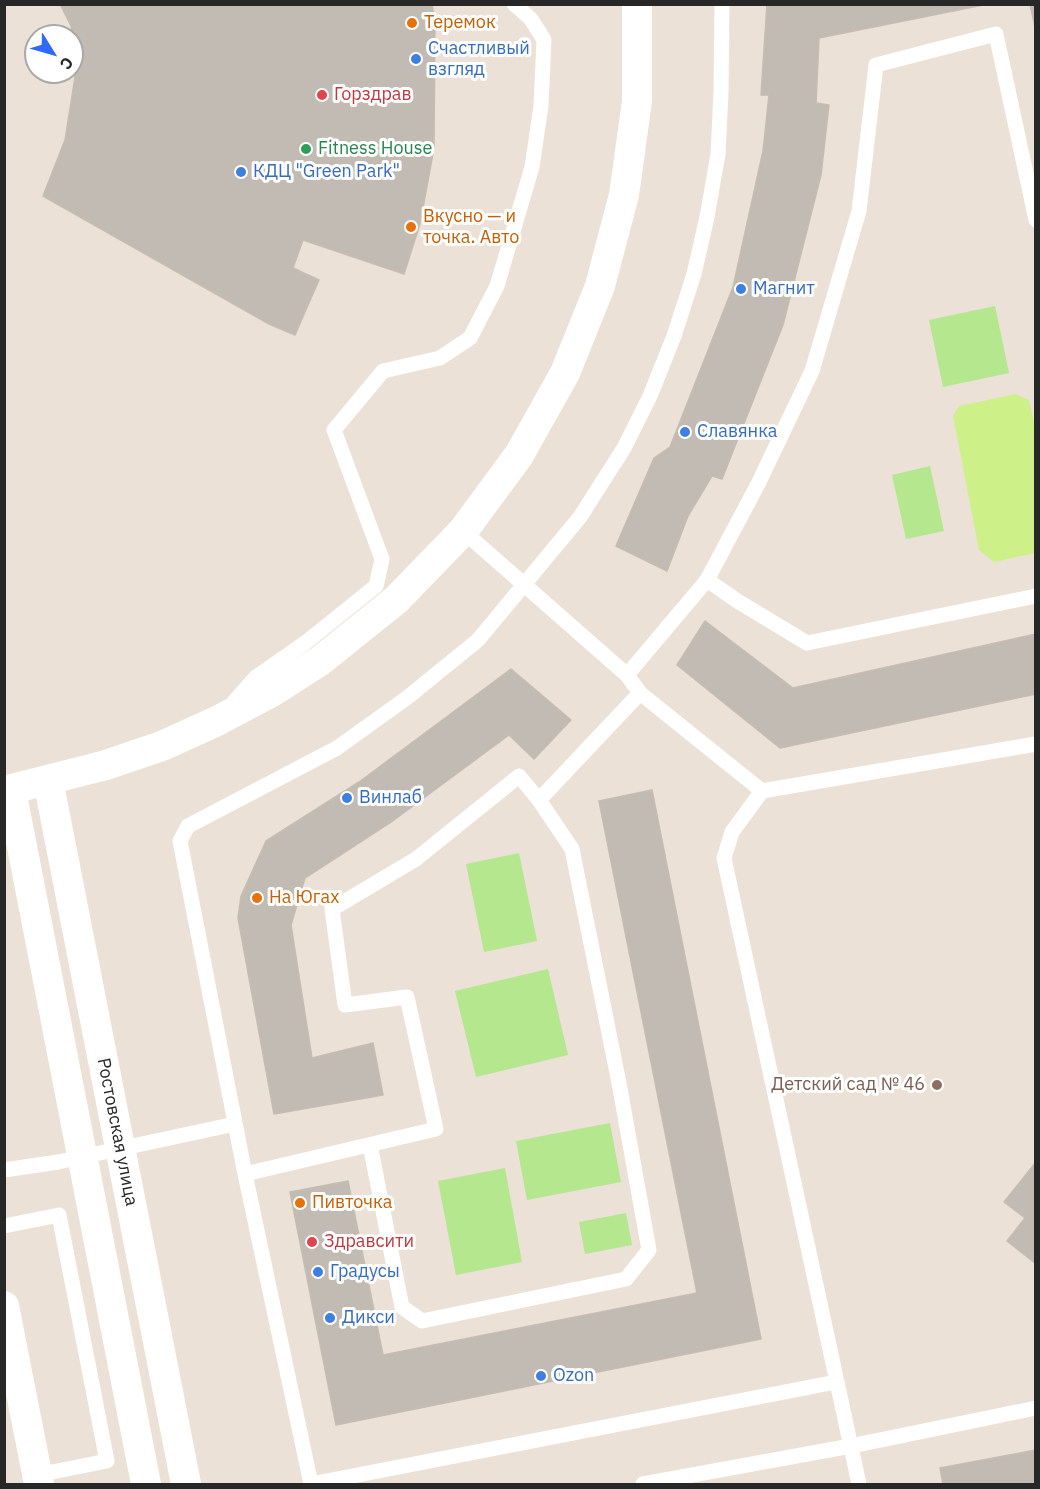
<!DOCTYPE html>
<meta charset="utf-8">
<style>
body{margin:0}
#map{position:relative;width:1040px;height:1489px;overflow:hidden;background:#ebe1d7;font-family:"IBM Plex Sans",sans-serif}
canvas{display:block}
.frame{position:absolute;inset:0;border:6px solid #272727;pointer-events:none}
.north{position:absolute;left:24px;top:24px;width:60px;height:60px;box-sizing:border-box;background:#fff;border:2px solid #a9a9a9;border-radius:50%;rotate:127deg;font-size:16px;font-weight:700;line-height:24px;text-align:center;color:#272727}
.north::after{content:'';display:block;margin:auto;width:21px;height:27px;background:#3069ff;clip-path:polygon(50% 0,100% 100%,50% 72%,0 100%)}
</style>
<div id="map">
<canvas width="1040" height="1489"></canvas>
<div class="frame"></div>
<div class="north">С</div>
</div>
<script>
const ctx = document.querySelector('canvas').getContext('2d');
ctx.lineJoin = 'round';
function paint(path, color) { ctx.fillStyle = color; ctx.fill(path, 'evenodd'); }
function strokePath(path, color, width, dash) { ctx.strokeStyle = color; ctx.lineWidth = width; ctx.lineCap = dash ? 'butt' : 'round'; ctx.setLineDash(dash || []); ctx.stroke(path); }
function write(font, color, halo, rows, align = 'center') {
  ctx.font = font + ' "IBM Plex Sans",sans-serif'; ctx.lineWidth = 6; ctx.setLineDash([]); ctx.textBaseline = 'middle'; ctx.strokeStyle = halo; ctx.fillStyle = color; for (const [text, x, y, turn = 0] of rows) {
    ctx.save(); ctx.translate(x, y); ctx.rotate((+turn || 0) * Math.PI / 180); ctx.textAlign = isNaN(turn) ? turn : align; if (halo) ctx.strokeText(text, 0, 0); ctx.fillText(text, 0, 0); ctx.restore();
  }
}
const green = new Path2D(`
 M995,306L1009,373L943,387L929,320Z
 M930,466L944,531L906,539L892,475Z
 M519,853L537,941L484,952L466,864Z
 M548,969L568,1055L476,1077L455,991Z
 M610,1123L621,1182L527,1200L516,1141Z
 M505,1168L522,1262L456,1275L438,1181Z
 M626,1213L632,1245L585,1254L579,1222Z`);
const pitch = new Path2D(`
 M1016,394L1029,400L1036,431L1035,553L994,562L979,550L953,416L959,406Z`);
const building = new Path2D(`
 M60,4H432L435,22L434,148L420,224L404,274L303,240L293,268L319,280L295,335L269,324L43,196L65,140L75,77L71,26Z
 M767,4H988L819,38L816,103L829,105L821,175L783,325L722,479L712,476L688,516L667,571L616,546L654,458L670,447L733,287L763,151L769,95H761Z
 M1030,4H1036V32Z
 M705,621L793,688L1036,634V694L780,748L677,665Z
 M511,669L571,720L534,759L509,735L394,820L305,878L291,925L312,1058L373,1043L383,1095L274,1114L238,918L241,896L266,841L359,782Z
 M652,790L761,1339L336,1425L290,1192L348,1181L383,1355L697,1293L599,801Z
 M1036,1162V1264L1007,1241L1025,1218L1004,1202Z
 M1036,1450V1484H943L940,1468Z`);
const lane = new Path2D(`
 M463,531L627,675L640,693L762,791
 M707,580L739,602L807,643L1036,596
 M627,675L707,580L758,484L812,371L859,211L876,65L996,34L1036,220
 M233,703L255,678L305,643L376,586L382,559L334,430L383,371L440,358L470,338L497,286L532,167L541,106L544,40L531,19L514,4
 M370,1145L402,1307L422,1321L626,1279L649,1250L619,1083L572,849L539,800
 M4,1170L58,1162L235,1124
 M245,1174L436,1129L407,997L345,1005L332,909L416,859L519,776L539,800L640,693
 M4,1226L59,1215L107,1461L37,1475
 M311,1484L245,1174L180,841L188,826L337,748L408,697L478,640L580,517L624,448L650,396L674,336L694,274L707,217L718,154L721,93L722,4
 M311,1484L836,1382
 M643,1484L851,1446L1036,1408
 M859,1484L724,858L732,832L762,791L1036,744`);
const street = new Path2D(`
 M48,780L186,1484
 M11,790L146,1484
 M4,791L106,765L162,746L217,721L270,693L320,661L396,600L463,531L519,455L565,373L600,286L624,195L637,101V4
 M4,1306L39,1484`);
const markers = [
 [412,23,6,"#e8710a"],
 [416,59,6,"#3f7fe0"],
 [322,95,6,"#e0444e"],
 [306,149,6,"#2e9e5b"],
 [241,172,6,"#3f7fe0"],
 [411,227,6,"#e8710a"],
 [741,289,6,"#3f7fe0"],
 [685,432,6,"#3f7fe0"],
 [347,798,6,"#3f7fe0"],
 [257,898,6,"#e8710a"],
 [937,1085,6,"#8d6e63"],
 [300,1203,6,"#e8710a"],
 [312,1242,6,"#e0444e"],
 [318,1272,6,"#3f7fe0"],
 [330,1318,6,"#3f7fe0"],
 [541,1376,6,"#3f7fe0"]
];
const foodNames = [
 ["Теремок",424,23],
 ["Вкусно — и",423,217],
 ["точка. Авто",423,238],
 ["На Югах",269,898],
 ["Пивточка",312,1203]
];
const shopNames = [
 ["Счастливый",428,49],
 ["взгляд",428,70],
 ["КДЦ \"Green Park\"",253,172],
 ["Магнит",753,289],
 ["Славянка",697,432],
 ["Винлаб",359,798],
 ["Градусы",330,1272],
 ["Дикси",342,1318],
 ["Ozon",553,1376]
];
const healthNames = [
 ["Горздрав",334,95],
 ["Здравсити",324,1242]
];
const leisureNames = [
 ["Fitness House",318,149]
];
const educationNames = [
 ["Детский сад № 46",925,1085]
];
const streetNames = [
 ["Ростовская улица",117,1132,79]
];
paint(green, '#b4e78e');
paint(pitch, '#cdf089');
paint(building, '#c2bbb4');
strokePath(building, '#c6bdb1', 1.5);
strokePath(lane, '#fff', 15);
strokePath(street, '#fff', 30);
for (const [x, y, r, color] of markers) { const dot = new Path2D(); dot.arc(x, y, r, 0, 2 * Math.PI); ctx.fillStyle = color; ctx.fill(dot); strokePath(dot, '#fff', 2); }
write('18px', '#c56008', '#fff', foodNames, 'left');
write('18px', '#366cbe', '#fff', shopNames, 'left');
write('18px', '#be3a42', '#fff', healthNames, 'left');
write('18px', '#27864d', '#fff', leisureNames, 'left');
write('18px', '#785e54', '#fff', educationNames, 'right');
write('18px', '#272727', '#fff', streetNames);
</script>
